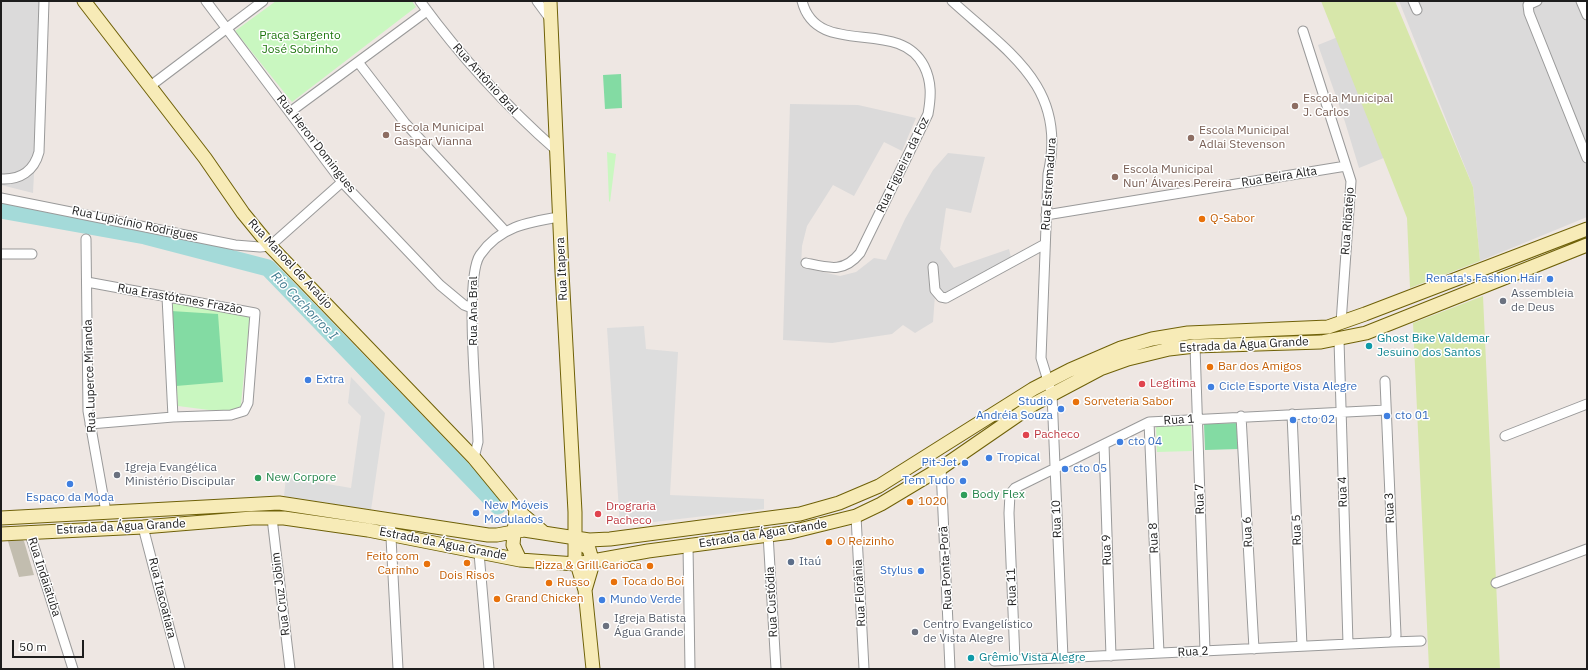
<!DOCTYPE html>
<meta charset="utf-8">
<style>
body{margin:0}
#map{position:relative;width:1588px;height:670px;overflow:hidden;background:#eee7e3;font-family:"IBM Plex Sans",sans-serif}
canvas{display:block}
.frame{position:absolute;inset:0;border:2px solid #1d1d1d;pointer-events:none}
.scale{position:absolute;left:12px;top:640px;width:72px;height:18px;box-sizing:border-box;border:2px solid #1d1d1d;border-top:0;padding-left:5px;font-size:12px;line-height:14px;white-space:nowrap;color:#1d1d1d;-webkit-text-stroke:3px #fff;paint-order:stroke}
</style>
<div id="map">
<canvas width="1588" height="670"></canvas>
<div class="frame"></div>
<div class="scale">50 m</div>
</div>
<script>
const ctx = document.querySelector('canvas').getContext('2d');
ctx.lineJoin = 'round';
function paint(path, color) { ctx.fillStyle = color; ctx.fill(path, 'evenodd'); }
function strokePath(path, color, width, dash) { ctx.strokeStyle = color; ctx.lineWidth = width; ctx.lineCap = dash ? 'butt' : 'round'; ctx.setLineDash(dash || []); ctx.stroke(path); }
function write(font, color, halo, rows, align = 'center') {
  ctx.font = font + ' "IBM Plex Sans",sans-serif'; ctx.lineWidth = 3; ctx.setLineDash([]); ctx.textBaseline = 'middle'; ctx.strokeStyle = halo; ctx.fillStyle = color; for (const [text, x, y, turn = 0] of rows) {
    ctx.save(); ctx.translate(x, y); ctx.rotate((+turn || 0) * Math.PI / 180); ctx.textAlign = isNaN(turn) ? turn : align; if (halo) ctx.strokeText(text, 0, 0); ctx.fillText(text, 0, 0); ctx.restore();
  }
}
const residential = new Path2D(`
 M1,1H43L33,193L1,185Z
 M1399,1H1587V217L1480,261L1473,187Z
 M1338,37L1391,155L1359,168L1345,122L1318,45Z
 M790,104L858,105L916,118L902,151L884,142L854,196L833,185L807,226L802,246L801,267L840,276L856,272L874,258L886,260L905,219L933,170L948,153L985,157L971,213L946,208L940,249L954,268L1009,249L1012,262L954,292L935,295L933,322L915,333L903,325L892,334L832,343L783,340Z`);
const construction = new Path2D(`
 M7,538H20L24,541L34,575L19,577Z`);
const grass = new Path2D(`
 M1321,1H1395L1473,187L1480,261L1410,288L1407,218Z
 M1483,296L1500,669H1429L1413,323Z`);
const park = new Path2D(`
 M276,1H412L416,7L292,102L235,31Z
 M607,152L616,154L610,202L609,201Z
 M171,301L250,314L240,414L178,406Z
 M1191,425L1192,451L1157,452L1156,426Z`);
const pitch = new Path2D(`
 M621,74L622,108L605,109L603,75Z
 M171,311L218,314L223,382L176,386Z
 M1238,423L1239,449L1205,450L1204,424Z`);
const parking = new Path2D(`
 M644,326L646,349L678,352L670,495L764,499V509L620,526L607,328Z
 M351,377L385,413L371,510L284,496L286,477L351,488L361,416L348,403Z`);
const river = new Path2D(`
 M1,210L145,236L268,268L498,506`);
const street = new Path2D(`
 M206,1L342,182L440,285L464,305L472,308
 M420,1C460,56 506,106 557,151
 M537,1L551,20
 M802,1C817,60 899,16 924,66C932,82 931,97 928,114L860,253C844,273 829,268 806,263
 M952,1C1009,53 1068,87 1048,174L1041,358L1052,394L1063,658
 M1413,1L1417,10
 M1537,1L1528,5L1529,13L1587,158
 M1581,1L1587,15
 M1303,31L1351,181L1341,323
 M358,62L405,123L505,231
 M149,87L263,1
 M290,112L427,11
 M1,179C20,180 34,171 39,152L44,1
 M1,198L235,245L260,247L270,246L342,182
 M1046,215L1346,166
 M86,239L88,411L106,512
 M1,254H32
 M933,267L935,290L941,297L946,298L1045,244
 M87,282L255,313L248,403L244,411L231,415L173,417L90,424
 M167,297L173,417
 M1339,340L1348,644
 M1195,346L1205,651
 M1292,414L1302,646
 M1241,416L1254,649
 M1149,422L1159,653
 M1505,436L1587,404
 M1104,444L1111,656
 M474,458L478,442C477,407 464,278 480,255C499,227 528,222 559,217
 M941,468L950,669
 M856,516L864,669
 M272,518L290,669
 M390,519L398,669
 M143,527L180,669
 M29,531L73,669
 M768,534L776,669
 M688,546L690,669
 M479,553L489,669
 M1496,583L1587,549
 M1391,642L1421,641
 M1015,660L1009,513L1010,494L1015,488L1149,422L1386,410
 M994,661L1391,642L1395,639L1396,635L1385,381`);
const secondary = new Path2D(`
 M84,1L205,158L243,213L270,246L474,458L516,509L543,532
 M550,1L562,272L575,512V557L585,590L593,669
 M516,509L513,545L520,560
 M1,518L279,503L488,535H497L524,530L589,540L610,539L800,514L839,503L879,486L1033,389L1070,370L1121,348L1152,339L1188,333L1328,327L1365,314L1587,229
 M1,534L143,527L252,518H284L368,530L520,560L576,564L648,551L791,532L856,516L881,504L941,468L1034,404L1100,369L1128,359L1169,349L1195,346L1321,342L1366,333L1587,245
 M575,539L589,549L593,563L585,590`);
const markers = [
 [1295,106,4,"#8d6e63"],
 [386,135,4,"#8d6e63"],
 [1191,138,4,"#8d6e63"],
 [1115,177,4,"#8d6e63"],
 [1202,219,4,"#e8710a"],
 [1550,279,4,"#3f7fe0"],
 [1503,301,4,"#6b7280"],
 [1369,346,4,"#0f9aa8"],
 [1210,367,4,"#e8710a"],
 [308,380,4,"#3f7fe0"],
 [1142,384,4,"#e0444e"],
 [1211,387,4,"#3f7fe0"],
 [1076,402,4,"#e8710a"],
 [1061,409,4,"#3f7fe0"],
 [1387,416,4,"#3f7fe0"],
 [1293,420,4,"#3f7fe0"],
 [1026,435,4,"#e0444e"],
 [1120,442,4,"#3f7fe0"],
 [989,458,4,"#3f7fe0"],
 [965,463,4,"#3f7fe0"],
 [1065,469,4,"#3f7fe0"],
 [117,475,4,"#6b7280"],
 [258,478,4,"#2e9e5b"],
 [963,481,4,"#3f7fe0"],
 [70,484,4,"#3f7fe0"],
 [964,495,4,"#2e9e5b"],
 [910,502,4,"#e8710a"],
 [476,513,4,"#3f7fe0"],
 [598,514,4,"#e0444e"],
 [829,542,4,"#e8710a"],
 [791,562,4,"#5c6f8a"],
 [467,563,4,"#e8710a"],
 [427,564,4,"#e8710a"],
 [650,566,4,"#e8710a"],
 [921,571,4,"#3f7fe0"],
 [614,582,4,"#e8710a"],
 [549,583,4,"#e8710a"],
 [497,599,4,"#e8710a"],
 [602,600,4,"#3f7fe0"],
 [606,626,4,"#6b7280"],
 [915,632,4,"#6b7280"],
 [971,658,4,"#0f9aa8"]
];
const parkNames = [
 ["Praça Sargento",300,36],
 ["José Sobrinho",300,50]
];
const streetNames = [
 ["Rua Antônio Bral",485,79,48],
 ["Rua Heron Domingues",316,144,52],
 ["Rua Figueira da Foz",903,165,-64],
 ["Rua Beira Alta",1279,177,-9],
 ["Rua Estremadura",1049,184,-86],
 ["Rua Ribatejo",1348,221,-86],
 ["Rua Lupicínio Rodrigues",135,224,12],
 ["Rua Manoel de Araújo",290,264,47],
 ["Rua Itapera",562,269,-93],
 ["Rua Erastótenes Frazão",180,299,10],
 ["Rua Ana Bral",474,311,-90],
 ["Estrada da Água Grande",1244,345,-3],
 ["Rua Luperce Miranda",90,376,-92],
 ["Rua 1",1179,420,-4],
 ["Rua 4",1343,492,-92],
 ["Rua 7",1200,499,-92],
 ["Rua 3",1390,508,-93],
 ["Rua 10",1057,519,-92],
 ["Estrada da Água Grande",121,527,-3],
 ["Rua 5",1297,530,-92],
 ["Rua 6",1248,532,-93],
 ["Estrada da Água Grande",763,534,-9],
 ["Rua 8",1154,538,-93],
 ["Estrada da Água Grande",443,544,11],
 ["Rua 9",1107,550,-92],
 ["Rua Ponta-Porã",946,568,-93],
 ["Rua Indaiatuba",44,577,72],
 ["Rua 11",1012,587,-92],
 ["Rua Florânia",860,593,-93],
 ["Rua Cruz Jobim",281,594,-97],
 ["Rua Itacoatiara",162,598,76],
 ["Rua Custódia",772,602,-93],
 ["Rua 2",1193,652,-3]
];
const educationNames = [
 ["Escola Municipal",1303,99],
 ["J. Carlos",1303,113],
 ["Escola Municipal",394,128],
 ["Gaspar Vianna",394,142],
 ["Escola Municipal",1199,131],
 ["Adlai Stevenson",1199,145],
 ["Escola Municipal",1123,170],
 ["Nun' Álvares Pereira",1123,184]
];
const foodNames = [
 ["Q-Sabor",1210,219],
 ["Bar dos Amigos",1218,367],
 ["Sorveteria Sabor",1084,402],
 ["1020",918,502],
 ["O Reizinho",837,542],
 ["Feito com",419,557,"right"],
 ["Carinho",419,571,"right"],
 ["Pizza & Grill Carioca",642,566,"right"],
 ["Dois Risos",467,576,"center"],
 ["Toca do Boi",622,582],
 ["Russo",557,583],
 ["Grand Chicken",505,599]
];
const shopNames = [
 ["Renata's Fashion Hair",1542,279,"right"],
 ["Extra",316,380],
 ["Cicle Esporte Vista Alegre",1219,387],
 ["Studio",1053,402,"right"],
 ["Andréia Souza",1053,416,"right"],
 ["cto 01",1395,416],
 ["cto 02",1301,420],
 ["cto 04",1128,442],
 ["Tropical",997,458],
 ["Pit-Jet",957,463,"right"],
 ["cto 05",1073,469],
 ["Tem Tudo",955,481,"right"],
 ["Espaço da Moda",70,498,"center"],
 ["New Móveis",484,506],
 ["Modulados",484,520],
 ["Stylus",913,571,"right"],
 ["Mundo Verde",610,600]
];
const worshipNames = [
 ["Assembleia",1511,294],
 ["de Deus",1511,308],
 ["Igreja Evangélica",125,468],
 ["Ministério Discipular",125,482],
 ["Igreja Batista",614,619],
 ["Água Grande",614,633],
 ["Centro Evangelístico",923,625],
 ["de Vista Alegre",923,639]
];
const cultureNames = [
 ["Ghost Bike Valdemar",1377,339],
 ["Jesuino dos Santos",1377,353],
 ["Grêmio Vista Alegre",979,658]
];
const healthNames = [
 ["Legítima",1150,384],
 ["Pacheco",1034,435],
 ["Drograria",606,507],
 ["Pacheco",606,521]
];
const leisureNames = [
 ["New Corpore",266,478],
 ["Body Flex",972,495]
];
const serviceNames = [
 ["Itaú",799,562]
];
const waterNames = [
 ["Rio Cachorros I",304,306,46]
];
paint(residential, '#dbdada');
paint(construction, '#c2bdaf');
paint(grass, '#d7e7aa');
paint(park, '#c9f7c0');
paint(pitch, '#83dba3');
paint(parking, '#ddd');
strokePath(river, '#a4dad9', 17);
strokePath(street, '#9a9a9a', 11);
strokePath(secondary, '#6f6108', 15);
strokePath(street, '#fff', 9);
strokePath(secondary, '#f7ebb7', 13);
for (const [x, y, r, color] of markers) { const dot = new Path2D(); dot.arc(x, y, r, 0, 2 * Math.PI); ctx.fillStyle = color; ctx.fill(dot); strokePath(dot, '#fff', 1.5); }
write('12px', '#1f770f', '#fff', parkNames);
write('12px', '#1d1d1d', '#fff', streetNames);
write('12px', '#785e54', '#fff', educationNames, 'left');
write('12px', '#c56008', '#fff', foodNames, 'left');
write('12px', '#366cbe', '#fff', shopNames, 'left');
write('12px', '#5b616d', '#fff', worshipNames, 'left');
write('12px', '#0d838f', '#fff', cultureNames, 'left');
write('12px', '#be3a42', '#fff', healthNames, 'left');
write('12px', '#27864d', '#fff', leisureNames, 'left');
write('12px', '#4e5e75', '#fff', serviceNames, 'left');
write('italic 13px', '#447e92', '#fff', waterNames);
</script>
